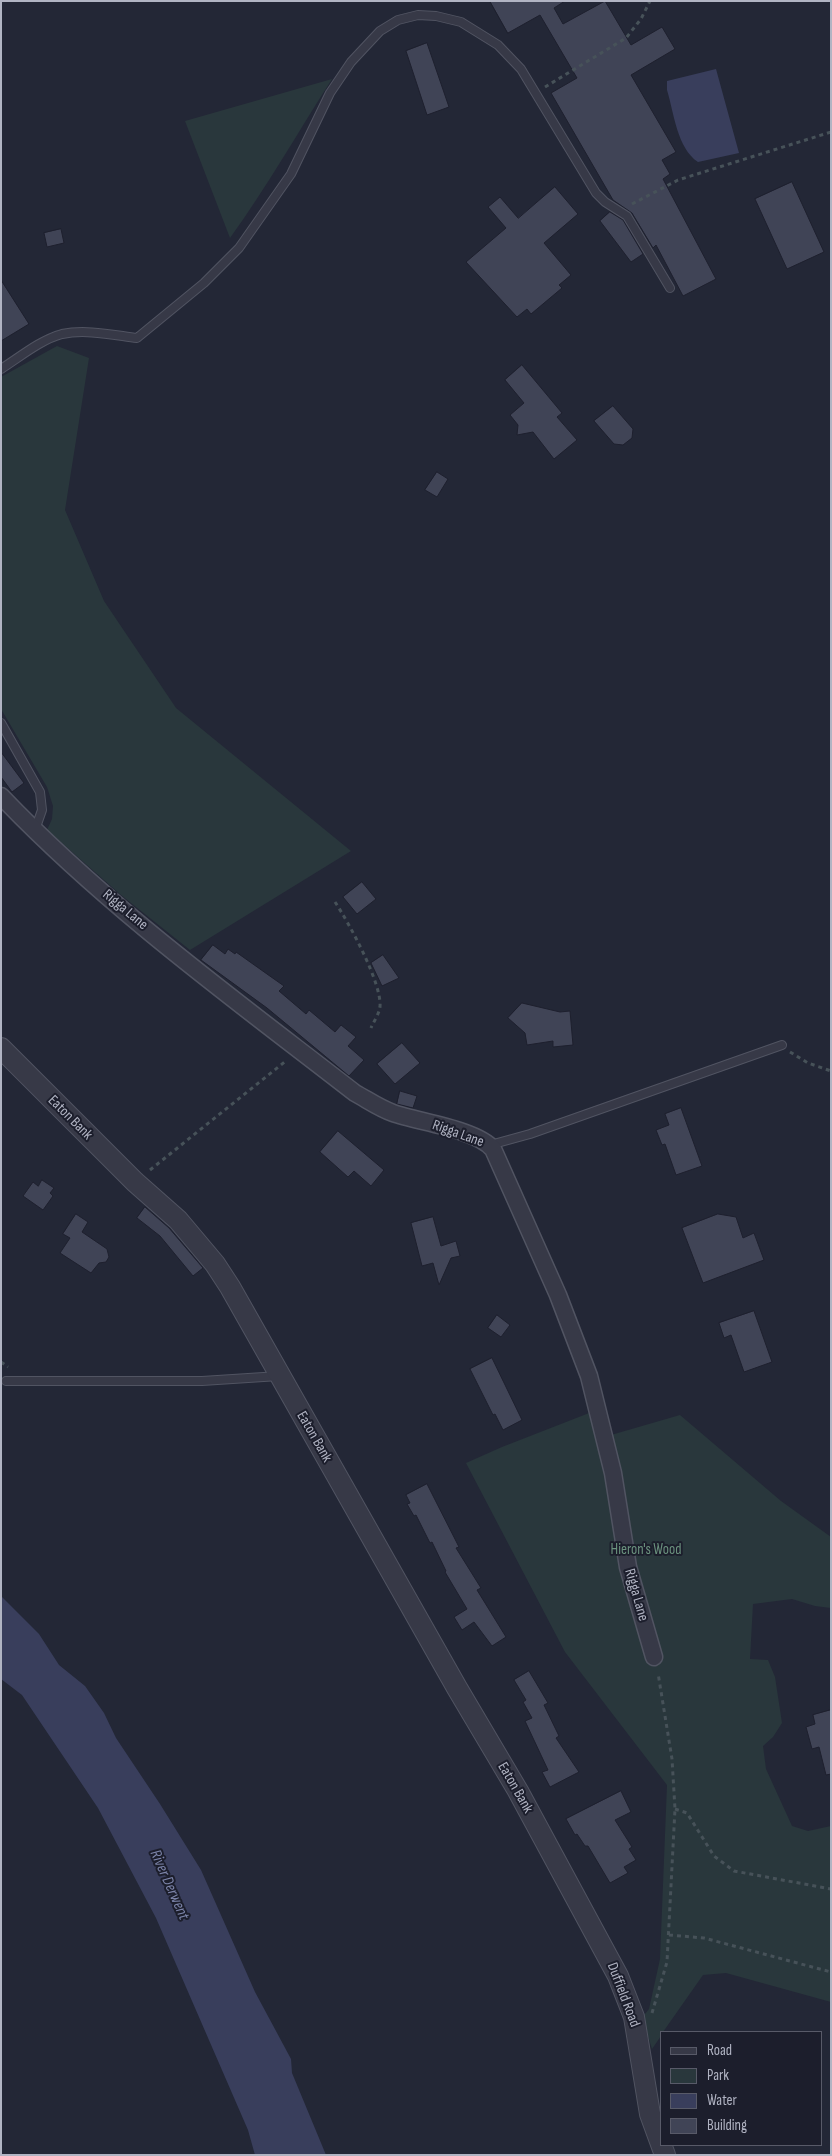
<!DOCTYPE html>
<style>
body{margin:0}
#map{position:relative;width:832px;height:2156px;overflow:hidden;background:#232736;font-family:"Sofia Sans Condensed",sans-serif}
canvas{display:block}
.frame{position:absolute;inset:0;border:2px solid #b1b4c3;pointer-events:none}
.legend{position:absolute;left:660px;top:2031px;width:162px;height:115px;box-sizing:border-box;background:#1c1e2c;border:1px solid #585a68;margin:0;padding:6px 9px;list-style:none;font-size:15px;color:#b1b4c3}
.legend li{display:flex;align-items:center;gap:10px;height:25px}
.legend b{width:25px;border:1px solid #585a68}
</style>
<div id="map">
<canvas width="832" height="2156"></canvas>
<div class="frame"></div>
<ul class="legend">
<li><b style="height:6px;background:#373947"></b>Road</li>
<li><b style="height:14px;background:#29373c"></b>Park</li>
<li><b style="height:14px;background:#393e5c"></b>Water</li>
<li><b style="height:14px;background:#404456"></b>Building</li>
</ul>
</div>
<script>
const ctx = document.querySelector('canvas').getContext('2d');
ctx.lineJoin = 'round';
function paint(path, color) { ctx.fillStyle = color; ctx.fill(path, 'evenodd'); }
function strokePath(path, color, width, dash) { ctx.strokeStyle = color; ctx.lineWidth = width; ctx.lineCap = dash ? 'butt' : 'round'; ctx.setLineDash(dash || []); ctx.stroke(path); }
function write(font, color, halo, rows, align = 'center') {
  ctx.font = font + ' "Sofia Sans Condensed",sans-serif'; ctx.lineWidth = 4; ctx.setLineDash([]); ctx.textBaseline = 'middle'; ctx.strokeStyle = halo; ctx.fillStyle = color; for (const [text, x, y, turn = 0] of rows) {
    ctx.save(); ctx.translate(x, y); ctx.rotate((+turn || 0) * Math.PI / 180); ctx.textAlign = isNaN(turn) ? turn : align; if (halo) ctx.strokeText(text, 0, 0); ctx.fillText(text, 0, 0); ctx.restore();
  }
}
const green = new Path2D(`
 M332,79C298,132 267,187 230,238L185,121Z
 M57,346L89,358L65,510L104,601L176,708L351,851L190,950L121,895L47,830L52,819L53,806L47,787L1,709V377Z
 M602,1408L611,1435L680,1415L781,1501L831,1537V1608L815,1606L792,1599L753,1604L750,1659L768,1660L775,1677L782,1723L773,1737L763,1746L766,1769L792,1826L808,1831L831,1826V2002L726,1973L703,1975L663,2032H661V2036L652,2049L641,2013L645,2014L649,2009L660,1959L667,1785L565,1652L466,1463L502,1447Z`);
const water = new Path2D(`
 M716,69L739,153L698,162C677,148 674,113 667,90V81Z
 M1,1596L39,1634L59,1665L85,1686L104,1713L116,1738L160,1804L201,1870L255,1992L291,2059L292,2073L326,2155H255L248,2130L156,1918L98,1808L22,1695L1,1679Z`);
const building = new Path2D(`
 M490,1H565L554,8L563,24L605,1L631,45L662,27L675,49L631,75L676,152L662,160L670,174L663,179L716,279L683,296L656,245L653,248L632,213L613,200L551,93L577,78L540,15L508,33Z
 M427,43L449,107L427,115L406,51Z
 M792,182L824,252L787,269L755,199Z
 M555,187L578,214L544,243L571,275L559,285L562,288L531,314L527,309L517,317L466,262L506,228L488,207L500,197L518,218Z
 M610,212L623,220L643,254L631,262L600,221Z
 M61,229L64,243L47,247L44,233Z
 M1,280L29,324L1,341Z
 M522,365L562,413L557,417L577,440L554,459L533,432L517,435L518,425L510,415L524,403L505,380Z
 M613,406L633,429L632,438L623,445L614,444L594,421Z
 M437,472L448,479L437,497L425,490Z
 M1,752L24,783L12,792L1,777Z
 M362,882L376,899L357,914L343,897Z
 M213,945L225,954L228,949L235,954L236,952L267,974L284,986L279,991L306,1014L309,1010L335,1032L341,1025L356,1037L348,1046L364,1060L349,1076L267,1008L201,960Z
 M383,955L399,978L382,986L371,963Z
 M522,1003L560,1012L570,1011L573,1045L553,1047V1041L527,1045L525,1033L508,1018Z
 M402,1043L420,1063L395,1084L377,1064Z
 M400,1091L417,1096L413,1108L397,1104Z
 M681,1108L702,1166L676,1175L665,1144L662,1145L656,1130L669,1125L665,1114Z
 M338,1131L384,1170L371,1186L354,1171L348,1177L320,1152Z
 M42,1180L54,1188L50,1193L53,1196L43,1210L23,1196L33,1182L38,1186Z
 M145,1207L169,1228L203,1268L193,1276L160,1236L137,1218Z
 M76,1214L88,1222L82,1232L107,1249L109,1257L106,1262L99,1263L91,1273L60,1253L70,1238L63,1234Z
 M718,1214L736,1217L743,1238L754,1233L764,1260L703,1283L682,1228Z
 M433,1217L441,1246L456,1241L460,1256L451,1258L439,1285L433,1263L422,1266L411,1223Z
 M754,1311L772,1362L744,1372L731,1335L724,1338L719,1323Z
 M497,1315L510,1325L501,1337L488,1328Z
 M492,1358L522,1420L503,1430L495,1414L493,1415L470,1369Z
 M427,1484L459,1547L456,1548L481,1588L477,1590L506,1637L492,1646L474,1622L462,1630L454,1617L467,1609L445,1572L446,1571L432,1542L430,1543L416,1515L414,1516L407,1504L410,1503L406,1495Z
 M529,1671L548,1703L544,1705L559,1736L556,1738L579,1772L550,1787L542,1772L548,1770L525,1721L532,1718L523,1702L526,1700L514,1680Z
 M831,1710V1774L826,1775L819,1747L812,1749L806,1727L815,1724L813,1715Z
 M621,1791L631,1812L615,1820L632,1847L629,1849L636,1860L624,1867L628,1873L610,1883L588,1846H585L577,1834L575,1835L566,1819Z`);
const path = new Path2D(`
 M545,87L626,38L641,19L650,1
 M632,204L678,180L831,132
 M335,902C349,923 382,983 380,1007C379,1014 374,1021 371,1028
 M790,1052L808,1063L831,1071
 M150,1170L287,1060
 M1,1362L8,1367
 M675,1809L687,1813L714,1856L734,1871L831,1889
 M669,1935L704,1938L831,1972
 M652,2013L667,1962L675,1809L672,1759L658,1673`);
const service = new Path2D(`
 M1,369C20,357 40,340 62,334C86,329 113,335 137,338L204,283L239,248L291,174L330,93L351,62L380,31L398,20L418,15L436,16L461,22L498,45L521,69L596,193L605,202L627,216L670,288
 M1,723L40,792L42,810L35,830
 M490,1145L530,1134L782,1045
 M6,1381H202L279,1376`);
const minor = new Path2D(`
 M1,796C107,907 234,999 355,1093C368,1100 379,1108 393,1113C418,1122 476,1129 493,1149L558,1295L589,1376L613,1473L628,1567L654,1657`);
const tertiary = new Path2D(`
 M1,1048L135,1182L178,1220L215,1264L230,1287L457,1688L518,1791L618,1976L634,2017L650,2114L665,2155`);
const streetNames = [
 ["Rigga Lane",125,910,40],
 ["Eaton Bank",70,1118,45],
 ["Rigga Lane",458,1134,20],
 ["Eaton Bank",314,1437,60],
 ["Rigga Lane",636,1595,74],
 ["Eaton Bank",515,1788,60],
 ["Duffield Road",623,1995,69]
];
const parkNames = [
 ["Hieron's Wood",646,1550]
];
const waterNames = [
 ["River Derwent",169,1885,66]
];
paint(green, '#29373c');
paint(water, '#393e5c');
paint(building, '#404456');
strokePath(building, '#1e202e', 1);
strokePath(service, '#515462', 10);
strokePath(minor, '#515462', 19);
strokePath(tertiary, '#515462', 22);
strokePath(path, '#475259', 3, [4, 4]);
strokePath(service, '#373947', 8);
strokePath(minor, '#373947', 16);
strokePath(tertiary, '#373947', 20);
write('15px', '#b1b4c3', '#1c1e2c', streetNames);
write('15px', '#6b927e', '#1c1e2c', parkNames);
write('italic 16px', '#7c84a9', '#1c1e2c', waterNames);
</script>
